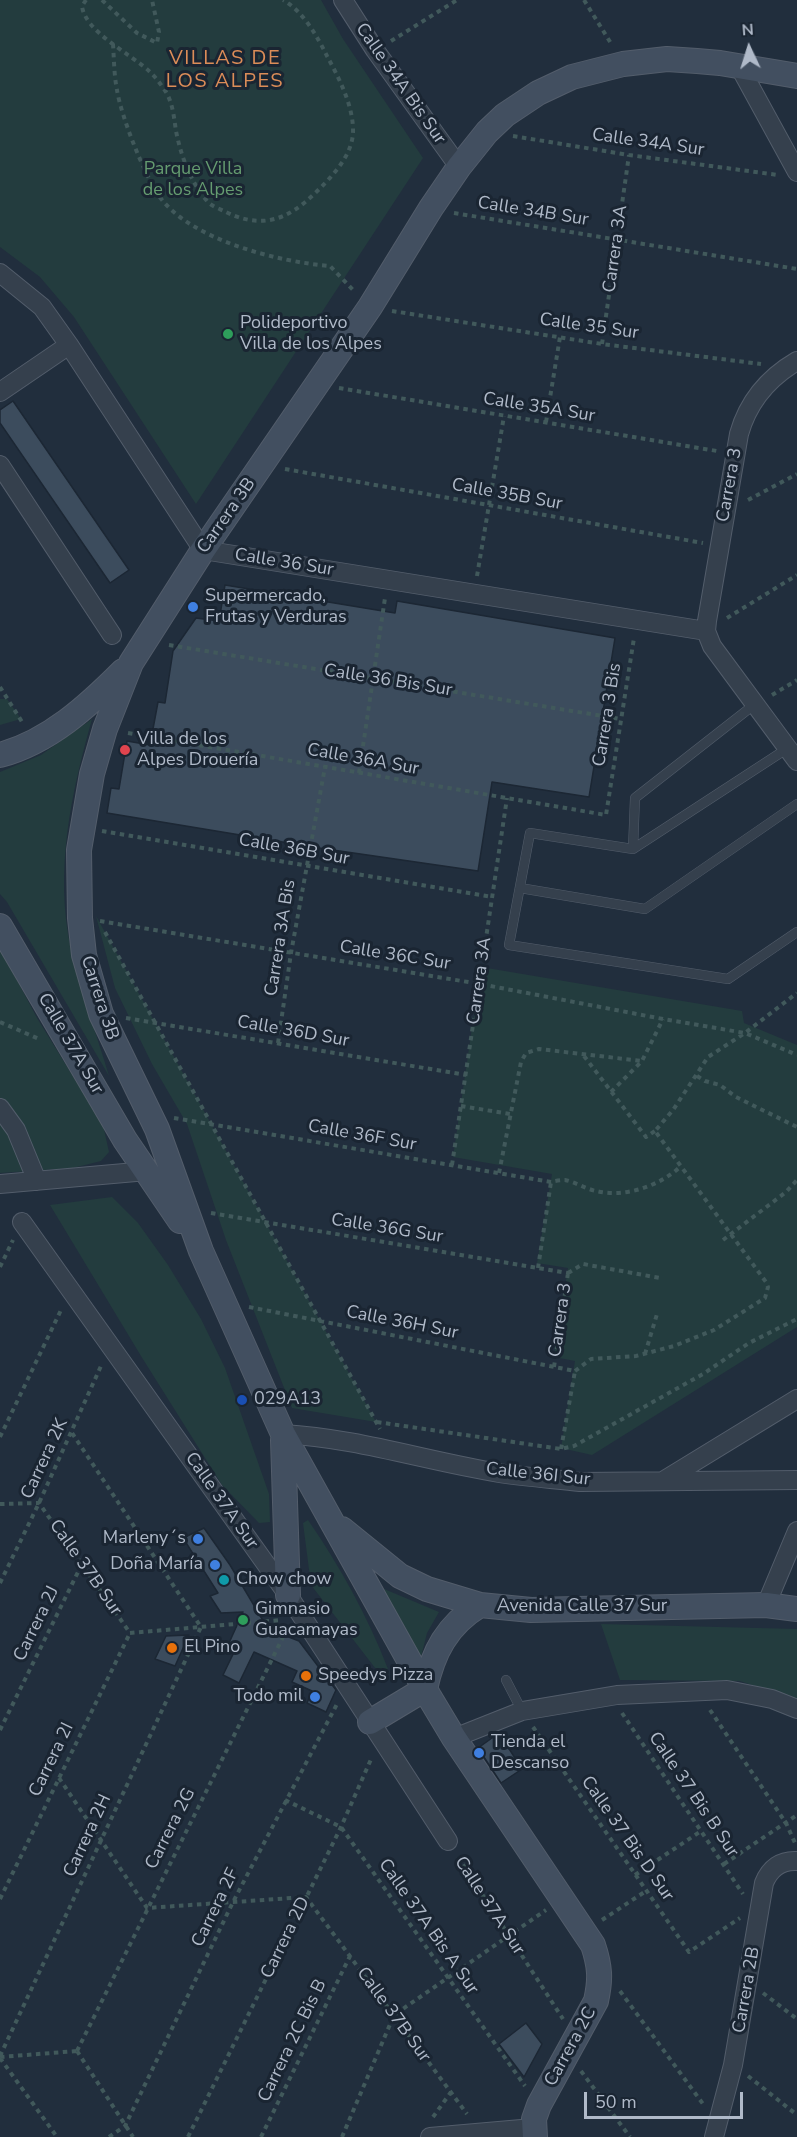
<!DOCTYPE html>
<meta charset="utf-8">
<style>
body{margin:0}
#map{position:relative;width:797px;height:2137px;overflow:hidden;background:#212e3d;font-family:"Nunito Sans",sans-serif}
canvas{display:block}
.north{position:absolute;left:719px;top:18px;width:60px;height:60px;-webkit-text-stroke:4px #1a2532;paint-order:stroke;rotate:356deg;font-size:16px;font-weight:700;line-height:24px;text-align:center;color:#b0bac9}
.north::after{content:'';display:block;margin:auto;width:21px;height:27px;background:#b0bac9;clip-path:polygon(50% 0,100% 100%,50% 72%,0 100%)}
.scale{position:absolute;left:584px;top:2092px;width:159px;height:27px;box-sizing:border-box;border:3px solid #b0bac9;border-top:0;padding-left:8px;font-size:18px;line-height:21px;white-space:nowrap;color:#b0bac9;-webkit-text-stroke:4px #1a2532;paint-order:stroke}
</style>
<div id="map">
<canvas width="797" height="2137"></canvas>
<div class="north">N</div>
<div class="scale">50 m</div>
</div>
<script>
const ctx = document.querySelector('canvas').getContext('2d');
ctx.lineJoin = 'round';
function paint(path, color) { ctx.fillStyle = color; ctx.fill(path, 'evenodd'); }
function strokePath(path, color, width, dash) { ctx.strokeStyle = color; ctx.lineWidth = width; ctx.lineCap = dash ? 'butt' : 'round'; ctx.setLineDash(dash || []); ctx.stroke(path); }
function write(font, color, halo, rows, align = 'center') {
  ctx.font = font + ' "Nunito Sans",sans-serif'; ctx.lineWidth = 6; ctx.setLineDash([]); ctx.textBaseline = 'middle'; ctx.strokeStyle = halo; ctx.fillStyle = color; for (const [text, x, y, turn = 0] of rows) {
    ctx.save(); ctx.translate(x, y); ctx.rotate((+turn || 0) * Math.PI / 180); ctx.textAlign = isNaN(turn) ? turn : align; if (halo) ctx.strokeText(text, 0, 0); ctx.fillText(text, 0, 0); ctx.restore();
  }
}
const green = new Path2D(`
 M0,0H321L343,39L423,158L196,504L74,317L40,277L0,247Z
 M0,699H7L21,719L0,725Z
 M92,719C71,794 54,872 71,949C80,990 97,1035 109,1076L7,902L0,894V772L41,755Z
 M96,916L376,1422L292,1408L226,1240L187,1124L152,1064L115,988Z
 M0,948L37,1018L103,1125L109,1152L101,1161L73,1168L0,1173Z
 M481,967L742,1011L744,1023L797,1045V1327L592,1455L561,1448L575,1361L554,1357L568,1268L537,1263L552,1174L453,1157Z
 M112,1197L138,1223L168,1265L201,1319L225,1368L269,1494L270,1522L259,1523L222,1485L141,1356L50,1205Z
 M308,1520C340,1566 368,1617 388,1669L379,1673L311,1585L303,1523Z
 M377,1586L439,1612L427,1633L419,1665Z
 M601,1624L797,1629V1700L740,1681L620,1680Z`);
const building = new Path2D(`
 M13,401L129,570L110,583L0,423V410Z
 M225,585L395,613L397,601L615,638L589,797L492,782L478,871L319,848L107,813L111,788L119,789L127,741L150,745L158,702L165,703L173,651L196,618L219,621Z
 M204,1528L230,1565L268,1629L299,1641L336,1690L326,1712L307,1703L312,1691L292,1682L297,1671L254,1652L239,1683L223,1675L237,1646L229,1643L243,1612L221,1613L210,1596L218,1593L183,1538Z
 M189,1635L175,1666L155,1659L166,1636Z
 M499,1733L522,1769L501,1783L478,1748Z
 M526,2023L542,2044L524,2077L499,2044Z`);
const path = new Path2D(`
 M86,0L82,6C85,32 131,54 149,71C156,77 161,85 166,92C173,104 174,118 176,131C181,156 190,181 207,201C211,206 220,209 226,212C271,234 298,212 328,180C340,167 352,151 353,133C354,107 339,78 327,56C317,36 303,11 283,0
 M102,0L137,33L157,43L159,32L152,0
 M584,0L612,45
 M391,41L457,0
 M113,44C114,59 114,75 117,90C121,116 144,174 159,196C190,240 279,262 330,266L355,292
 M513,136L629,155L778,175
 M454,213L797,269
 M392,311L602,344L761,364
 M602,344L629,155
 M339,388L717,451
 M546,422L560,337
 M285,469L703,543
 M748,500L797,474
 M477,576L504,416
 M727,618L797,575
 M169,645L621,719
 M0,687L24,725
 M772,695L797,680
 M128,733L606,815L634,638
 M359,773L385,598
 M102,831L492,897
 M100,921L480,984L663,1019L745,1033L797,1055
 M105,932L380,1429
 M126,1018L466,1075
 M0,1022L39,1039
 M278,1043L291,953L325,767
 M584,1056L646,1137L655,1131
 M697,1076L705,1081L720,1085L736,1097L797,1127
 M611,1092L642,1061L663,1019
 M461,1106L510,1114
 M174,1118L551,1182C555,1181 561,1180 565,1180C575,1182 586,1189 596,1191C625,1198 659,1186 680,1167
 M452,1165L507,798
 M499,1173L521,1062L526,1053L539,1049L642,1061
 M211,1213L568,1273
 M723,1240L786,1192L797,1180
 M0,1267L13,1240
 M538,1268L551,1182
 M568,1273L583,1264L660,1278
 M249,1307L575,1371
 M645,1354L657,1314
 M554,1367L568,1273
 M575,1371L591,1359L636,1356L674,1346L714,1330L765,1298L768,1287L766,1282L655,1131L673,1110L708,1057L745,1033L797,993
 M377,1422L561,1449L574,1446L703,1374L749,1343L797,1319
 M0,1437L61,1310
 M561,1449L575,1371
 M0,1504L39,1503L130,1633
 M0,1583L39,1503L101,1366
 M130,1633L282,1620
 M710,1710L786,1823L795,1843
 M622,1713L743,1894
 M533,1727L689,1952L740,1918
 M0,1730L82,1564
 M59,1778L147,1908L306,1897L467,2114
 M285,1800L341,1827L525,2086
 M458,1857L563,2019
 M724,1864L797,1815
 M635,1875L701,1831
 M0,1899L130,1633
 M602,1920L646,1891
 M620,1991L703,2104
 M763,1993L797,2019
 M77,2051L288,1627
 M77,2051L133,2137
 M0,2056L201,1627L72,1433
 M0,2057L77,2051
 M0,2058L57,2137
 M581,2071L630,2137
 M748,2076L797,2115
 M433,2117L451,2092
 M109,2137L125,2126L233,1902L337,1704
 M188,2137L341,1827L372,1757
 M261,2137L350,1956
 M342,2137L394,2015L546,1910`);
const service = new Path2D(`
 M788,748L633,849L530,833L509,945L728,979L797,932
 M633,849L635,798L755,704
 M520,888L645,909L797,804
 M506,1680L522,1711`);
const minor = new Path2D(`
 M343,0L375,50L459,167
 M739,66L797,172
 M0,273L42,307L69,345L203,550L706,631
 M797,361C768,378 748,402 739,434L707,621L706,631L712,646L797,761
 M0,392L69,345
 M0,465L112,635
 M0,1108L16,1130L37,1181
 M0,1184L147,1171
 M22,1222L288,1595L448,1841
 M283,1434C356,1438 426,1461 499,1473C526,1477 553,1479 580,1482L797,1480
 M663,1481L797,1399
 M766,1605L797,1531
 M454,1738L522,1711L617,1695L727,1690L772,1699L797,1709
 M430,2137L533,2128
 M714,2137L733,2065L764,1883C770,1868 781,1860 797,1861`);
const secondary = new Path2D(`
 M0,755C49,742 88,706 123,671
 M0,926L125,1140L180,1221
 M283,1440L288,1595
 M342,1529L400,1576L427,1589L480,1605L531,1610L766,1605L797,1609
 M370,1722L425,1689C433,1652 447,1625 480,1605
 M535,2137L534,2119L539,2105L596,2001C601,1979 600,1966 593,1945L454,1738L430,1698L283,1434L201,1251L157,1129L101,1014L84,955L80,918L79,850L92,774L105,729L131,663L203,550L370,307L431,208L459,167L487,132L505,115L538,93L572,77L623,64L667,59L697,61L720,63L797,76`);
const markers = [
 [228,334,6,"#2e9e5b"],
 [193,607,6,"#3f7fe0"],
 [125,750,6,"#e0444e"],
 [242,1400,6,"#1a4fb4"],
 [198,1539,6,"#3f7fe0"],
 [215,1565,6,"#3f7fe0"],
 [224,1580,6,"#0f9aa8"],
 [243,1620,6,"#2e9e5b"],
 [172,1648,6,"#e8710a"],
 [306,1676,6,"#e8710a"],
 [315,1697,6,"#3f7fe0"],
 [479,1753,6,"#3f7fe0"]
];
const streetNames = [
 ["Calle 34A Bis Sur",400,84,55],
 ["Calle 34A Sur",648,143,8],
 ["Calle 34B Sur",533,212,9],
 ["Carrera 3A",616,249,-82],
 ["Calle 35 Sur",589,327,8],
 ["Calle 35A Sur",539,408,9],
 ["Carrera 3",730,485,-80],
 ["Calle 35B Sur",507,495,10],
 ["Carrera 3B",227,516,-55],
 ["Calle 36 Sur",284,563,9],
 ["Calle 36 Bis Sur",388,681,9],
 ["Carrera 3 Bis",608,715,-81],
 ["Calle 36A Sur",363,760,10],
 ["Calle 36B Sur",294,850,10],
 ["Carrera 3A Bis",281,938,-81],
 ["Calle 36C Sur",395,956,9],
 ["Carrera 3A",480,981,-82],
 ["Carrera 3B",99,998,72],
 ["Calle 36D Sur",293,1032,10],
 ["Calle 37A Sur",70,1044,60],
 ["Calle 36F Sur",362,1136,10],
 ["Calle 36G Sur",387,1229,9],
 ["Carrera 3",561,1320,-82],
 ["Calle 36H Sur",402,1323,11],
 ["Carrera 2K",45,1459,-65],
 ["Calle 36I Sur",538,1475,6],
 ["Calle 37A Sur",221,1501,55],
 ["Calle 37B Sur",85,1568,55],
 ["Avenida Calle 37 Sur",582,1607],
 ["Carrera 2J",37,1624,-64],
 ["Carrera 2I",52,1760,-64],
 ["Calle 37 Bis B Sur",693,1795,56],
 ["Carrera 2G",171,1829,-63],
 ["Carrera 2H",88,1836,-65],
 ["Calle 37 Bis D Sur",627,1839,55],
 ["Calle 37A Sur",489,1906,57],
 ["Carrera 2F",216,1908,-64],
 ["Calle 37A Bis A Sur",428,1927,55],
 ["Carrera 2D",286,1938,-64],
 ["Carrera 2B",747,1990,-80],
 ["Calle 37B Sur",393,2015,54],
 ["Carrera 2C Bis B",293,2041,-64],
 ["Carrera 2C",571,2047,-61]
];
const parkNames = [
 ["Parque Villa",193,170],
 ["de los Alpes",193,191]
];
const poiNames = [
 ["Polideportivo",240,324],
 ["Villa de los Alpes",240,345],
 ["Supermercado,",205,597],
 ["Frutas y Verduras",205,618],
 ["Villa de los",137,740],
 ["Alpes Drouería",137,761],
 ["029A13",254,1400],
 ["Marleny´s",186,1539,"right"],
 ["Doña María",203,1565,"right"],
 ["Chow chow",236,1580],
 ["Gimnasio",255,1610],
 ["Guacamayas",255,1631],
 ["El Pino",184,1648],
 ["Speedys Pizza",318,1676],
 ["Todo mil",303,1697,"right"],
 ["Tienda el",491,1743],
 ["Descanso",491,1764]
];
const neighbourhoodNames = [
 ["VILLAS DE",225,59],
 ["LOS ALPES",225,82]
];
paint(green, '#233c3e');
paint(building, '#3c4c5d');
strokePath(building, '#1c2734', 1.5);
strokePath(service, '#535d6b', 10);
strokePath(minor, '#535d6b', 20);
strokePath(secondary, '#535d6b', 26);
strokePath(path, '#41595b', 4, [4.5, 4.5]);
strokePath(service, '#35404d', 9);
strokePath(minor, '#35404d', 18);
strokePath(secondary, '#424f60', 24);
for (const [x, y, r, color] of markers) { const dot = new Path2D(); dot.arc(x, y, r, 0, 2 * Math.PI); ctx.fillStyle = color; ctx.fill(dot); strokePath(dot, '#1a2532', 2); }
write('18px', '#b0bac9', '#1a2532', streetNames);
write('18px', '#659c70', '#1a2532', parkNames);
write('18px', '#b0bac9', '#1a2532', poiNames, 'left');
ctx.letterSpacing = '1.5px';
write('20px', '#dc8d58', '#1a2532', neighbourhoodNames);
ctx.letterSpacing = '0px';
</script>
